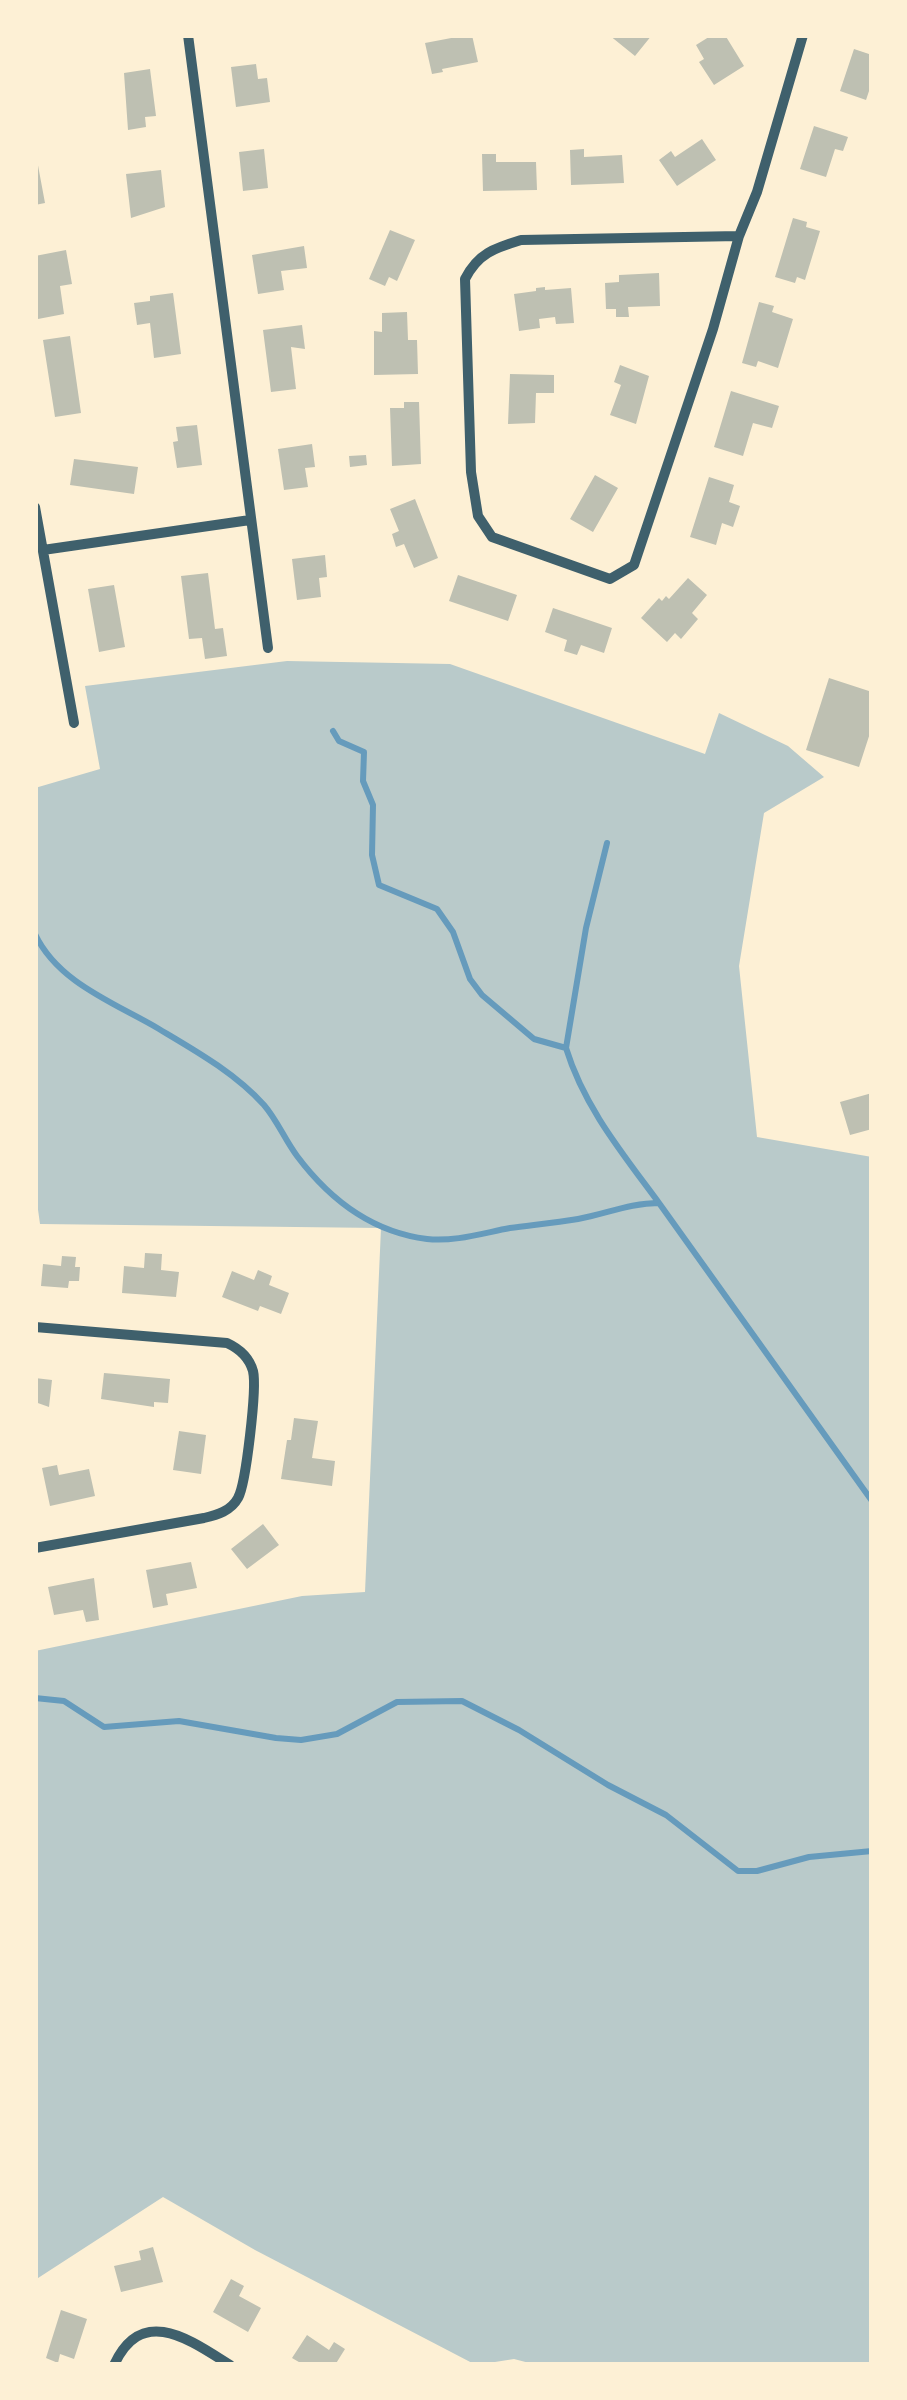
<!DOCTYPE html>
<style>
body{margin:0}
#map{position:relative;width:907px;height:2400px;overflow:hidden;background:#fdf0d5;font-family:"Alegreya Sans",sans-serif}
canvas{display:block}
.frame{position:absolute;inset:0;border:38px solid #fdf0d5;pointer-events:none}
</style>
<div id="map">
<canvas width="907" height="2400"></canvas>
<div class="frame"></div>
</div>
<script>
const ctx = document.querySelector('canvas').getContext('2d');
ctx.lineJoin = 'round';
function paint(path, color) { ctx.fillStyle = color; ctx.fill(path, 'evenodd'); }
function strokePath(path, color, width, dash) { ctx.strokeStyle = color; ctx.lineWidth = width; ctx.lineCap = dash ? 'butt' : 'round'; ctx.setLineDash(dash || []); ctx.stroke(path); }
const green = new Path2D(`
 M287,661L450,664L705,754L719,713L788,746L824,777L764,813L739,966L757,1137L872,1157V2365H537L514,2359L476,2365L255,2250L163,2197L35,2280V1651L302,1596L365,1592L381,1228L40,1224L35,1188V788L100,769L85,686Z`);
const stream = new Path2D(`
 M333,731L339,741L364,752L363,781L373,805L372,855L379,885L437,909L453,932L470,979L482,995L534,1039L566,1048C584,1107 623,1154 659,1203
 M35,934C58,983 115,1003 159,1029C196,1051 235,1073 264,1105C277,1120 285,1140 297,1156C330,1200 371,1232 427,1239C455,1242 483,1233 510,1228C532,1225 555,1223 578,1219C606,1214 630,1203 659,1203L872,1501
 M566,1048L586,928L607,843
 M35,1698L64,1701L104,1727L179,1721L276,1738L301,1740L337,1734L397,1702L462,1701L519,1730L608,1785L666,1815L738,1871H757L809,1857L872,1851`);
const building = new Path2D(`
 M467,35H472L478,62L442,69L443,72L432,74L425,43Z
 M609,35H652L635,56Z
 M712,35H725L744,66L714,85L699,62L704,59L696,45Z
 M854,49L872,55V82L866,100L840,91Z
 M256,64L258,79L267,78L270,102L236,107L231,67Z
 M150,69L156,116L145,117L146,127L128,130L124,73Z
 M814,126L848,137L843,151L835,149L826,177L800,169Z
 M702,139L716,160L677,186L659,160L671,151L675,157Z
 M264,149L268,188L243,191L239,152Z
 M584,149V157L622,155L624,183L571,185L570,150Z
 M482,154H496V162H536L537,190L483,191Z
 M37,160L45,203L35,205V161Z
 M161,170L165,207L131,218L126,174Z
 M793,218L807,222L806,227L820,231L805,280L797,277L795,283L775,277Z
 M390,230L415,240L397,281L389,277L385,286L369,279Z
 M304,246L307,268L281,271L284,290L258,294L252,255Z
 M66,250L72,284L60,286L64,314L38,319L35,256Z
 M659,273L660,306L628,307L629,317H616V309H606L605,283L619,282V275Z
 M545,287V290L571,288L574,323L556,324L555,317L539,319L540,328L519,331L514,294L536,291V288Z
 M173,293L181,354L154,358L150,323L137,325L134,303L150,301V296Z
 M759,302L774,306L772,312L793,319L778,368L758,361L756,367L742,363Z
 M407,312L408,340H417L418,374L374,375V331L382,332V313Z
 M302,325L305,349L291,347L296,389L271,392L263,330Z
 M70,336L81,413L55,417L43,340Z
 M620,365L649,376L636,424L610,415L621,385L614,382Z
 M510,374L554,375V393H536L535,423L508,424Z
 M731,391L779,406L772,428L753,423L743,456L714,447Z
 M404,402H419L421,464L392,466L390,408H404Z
 M197,425L202,465L177,468L173,442L178,441L176,427Z
 M312,444L315,467L305,468L308,487L284,490L278,449Z
 M366,455L367,465L350,467L349,456Z
 M74,459L138,467L134,494L70,485Z
 M595,475L618,488L593,532L570,519Z
 M709,477L734,485L729,502L740,506L733,527L722,523L716,545L690,537Z
 M415,499L438,558L414,568L404,544L396,547L392,534L399,531L390,509Z
 M325,555L327,577L319,578L321,597L297,600L292,559Z
 M208,573L215,629L223,628L227,656L205,659L202,638L189,639L181,576Z
 M458,575L517,595L508,621L449,601Z
 M688,578L707,595L692,613L698,619L681,639L675,633L667,642L641,618L659,598L662,601L666,596L669,599Z
 M114,585L125,647L99,652L88,589Z
 M553,608L612,628L604,653L581,645L577,655L564,651L567,640L545,632Z
 M829,678L872,692V727L859,767L806,750Z
 M872,1093V1129L850,1135L840,1102Z
 M145,1253L162,1254L161,1270L179,1272L176,1297L122,1293L124,1266L144,1268Z
 M62,1256L76,1257L75,1267H80L79,1281H69L68,1288L41,1286L43,1264L61,1266Z
 M258,1270L272,1276L269,1285L289,1293L281,1314L260,1306L258,1311L222,1297L232,1271L254,1280Z
 M104,1373L170,1379L168,1403L154,1402V1407L101,1399Z
 M35,1378L52,1380L49,1407L35,1402Z
 M294,1418L318,1421L312,1458L335,1461L332,1486L281,1479L287,1440H291Z
 M179,1431L206,1435L201,1474L173,1470Z
 M57,1465L59,1475L89,1469L95,1496L50,1506L42,1468Z
 M263,1524L279,1545L247,1569L231,1549Z
 M191,1562L197,1588L166,1594L168,1605L153,1608L146,1570Z
 M94,1578L99,1620L86,1622L83,1610L54,1615L48,1587Z
 M153,2247L163,2282L121,2292L114,2266L141,2260L139,2251Z
 M231,2279L244,2286L239,2296L261,2308L248,2332L213,2312Z
 M61,2310L87,2319L74,2359L60,2354L58,2363L46,2358Z
 M307,2335L329,2350L334,2342L345,2349L335,2365H304L292,2358Z`);
const minor = new Path2D(`
 M188,35L268,648
 M739,236L521,240C495,248 478,253 465,279L471,472L478,516L492,537L610,579L634,565L713,329L739,236L757,192L803,35
 M35,507L74,723
 M43,550L250,520
 M35,1327L227,1343C240,1349 249,1357 253,1371C257,1388 246,1484 238,1498C231,1511 217,1515 204,1518L35,1548
 M114,2365C142,2304 190,2340 230,2365`);
paint(green, '#b9caca');
strokePath(stream, '#669bbc', 6);
paint(building, '#bec0b2');
strokePath(minor, '#3f606c', 10);
</script>
